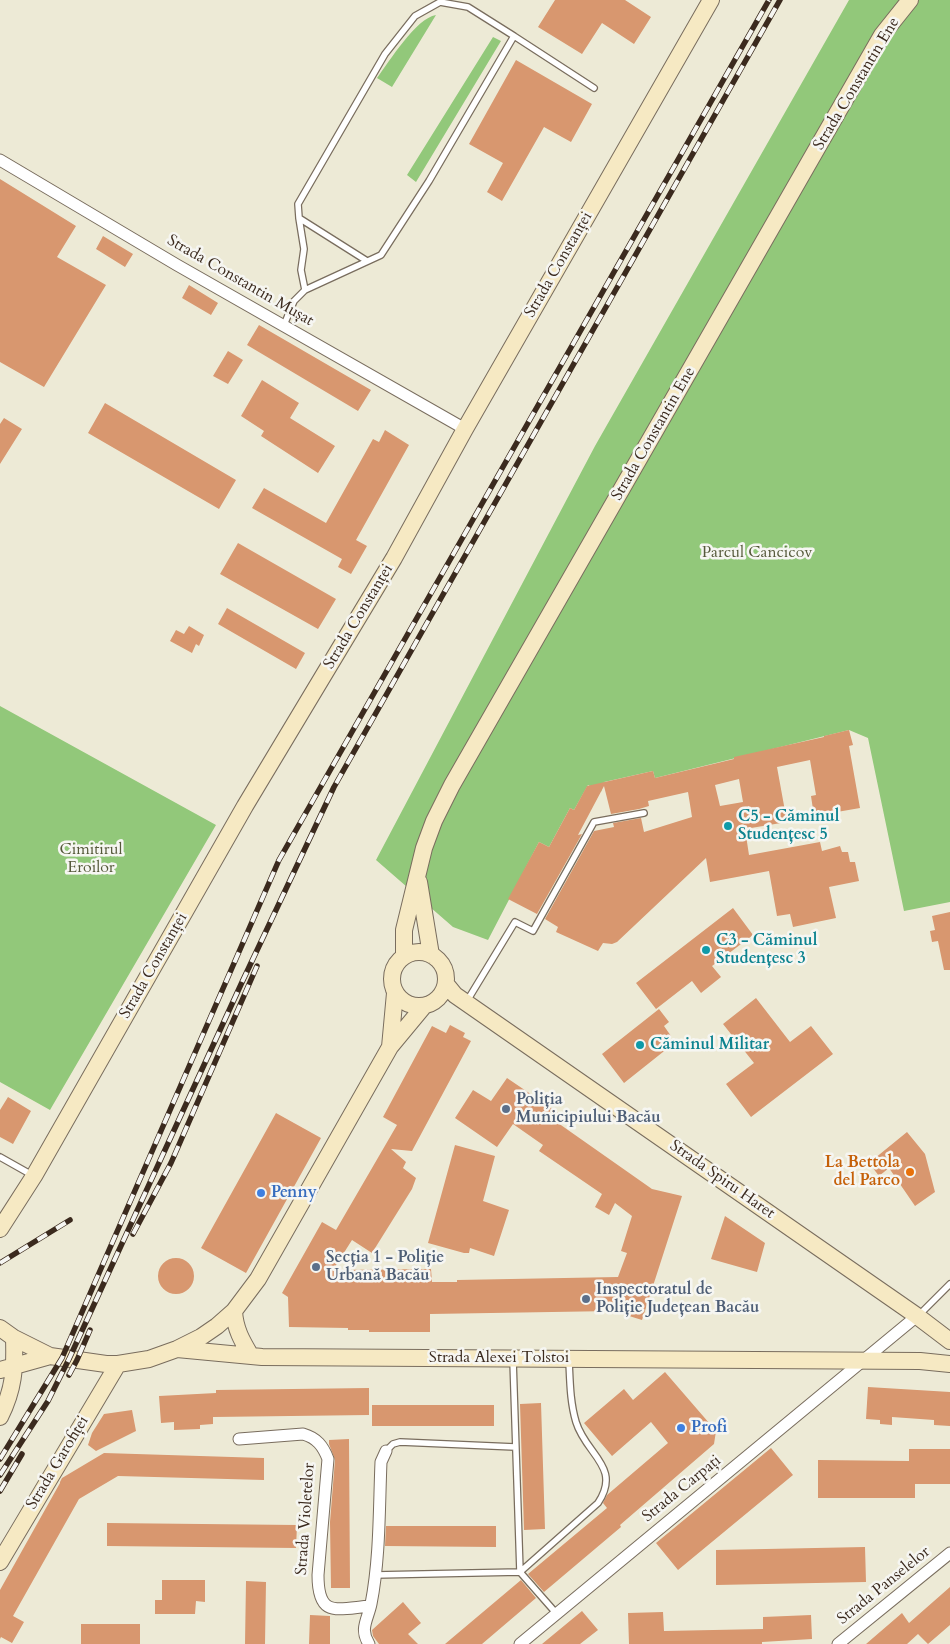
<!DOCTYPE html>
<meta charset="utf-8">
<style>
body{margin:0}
canvas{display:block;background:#edead6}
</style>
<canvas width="950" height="1644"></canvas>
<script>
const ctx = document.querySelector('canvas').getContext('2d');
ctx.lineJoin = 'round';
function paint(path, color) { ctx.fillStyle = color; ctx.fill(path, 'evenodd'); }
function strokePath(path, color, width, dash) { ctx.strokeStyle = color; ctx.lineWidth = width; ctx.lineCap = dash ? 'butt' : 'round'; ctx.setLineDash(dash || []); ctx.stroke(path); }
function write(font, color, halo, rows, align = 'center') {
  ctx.font = font + ' Cardo,serif'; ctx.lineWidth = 5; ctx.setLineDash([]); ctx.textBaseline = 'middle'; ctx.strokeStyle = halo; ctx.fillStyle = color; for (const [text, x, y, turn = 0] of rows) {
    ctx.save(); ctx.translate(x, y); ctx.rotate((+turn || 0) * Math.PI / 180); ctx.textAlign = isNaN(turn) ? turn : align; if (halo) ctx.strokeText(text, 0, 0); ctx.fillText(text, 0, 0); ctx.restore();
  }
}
const green = new Path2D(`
 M849,0H950V902L904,911L868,738L849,730L655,778L653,771L604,782L601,792L588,785L574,810L570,808L549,847L539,842L488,940L453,927L376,860L595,446Z
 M436,15L392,87L377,78C389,62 416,18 436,15Z
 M493,37L501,41L416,182L407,175Z
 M0,706L216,825L50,1110L0,1082Z`);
const building = new Path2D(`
 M555,0H625L651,17L634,44L602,23L582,54L538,27Z
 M516,60L592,104L571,142L544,127L502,201L487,192L503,163L469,144Z
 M0,179L76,226L57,257L106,285L44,387L0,362Z
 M103,236L133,254L125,267L96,249Z
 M189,285L218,303L211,315L182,298Z
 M259,325L371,390L358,411L247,345Z
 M228,351L243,360L228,384L213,376Z
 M262,380L299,403L290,418L335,446L318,473L261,436L264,431L241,416Z
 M105,403L236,480L219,509L88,433Z
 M4,418L22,429L0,464V424Z
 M385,430L409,445L356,540L367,546L351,574L338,567L342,559L252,508L264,488L326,523L373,439L379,442Z
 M238,543L336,599L318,629L220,574Z
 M227,608L305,653L296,669L218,624Z
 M189,626L204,635L199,646L196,644L192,653L170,641L176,630L184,634Z
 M849,730L853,745L849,746L860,808L814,816L811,796L816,795L810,760L777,767L787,822L745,829L749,855L820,842L822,851L840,846L842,852H848L850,862H855L859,881L829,887L836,918L793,927L790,914L777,916L769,871L710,882L706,858L617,942L612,944L603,943L598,951L556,932L558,927L545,919L594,831L614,827L613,823L641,818L644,832L692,817L688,792L648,801L649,806L639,809L611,814L604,786L578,835L582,834L537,914L508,899L539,842L549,847L570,808L574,810L587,786L653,771L655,778L734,759V757L824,737V736ZM739,779L743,802L720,806L715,785Z
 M733,908L753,935L712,966L721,977L701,993L692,981L656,1009L636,983Z
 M950,912V970H944L938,941L932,942L930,931L935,930L932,916Z
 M756,998L790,1042L811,1026L833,1054L751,1117L726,1084L754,1063L723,1024Z
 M659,1009L669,1022L664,1026L671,1036L664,1042L668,1048L624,1083L602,1054Z
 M450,1025L465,1033L463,1037L471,1041L412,1151L391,1149L406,1162L403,1168L416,1178L412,1189L372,1253L352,1240L333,1270L431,1269L432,1282H457V1280L618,1277L627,1253L621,1251L632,1216L615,1203L609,1215L595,1207L602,1194L539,1151L543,1145L513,1124L497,1147L455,1118L473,1090L491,1101L507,1078L563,1116L558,1123L652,1189L682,1196L642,1320L613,1311L430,1314V1332H369V1330H348V1328L289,1327L288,1297L282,1293L322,1222L336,1230L397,1125L383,1117L432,1026L446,1033Z
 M8,1097L31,1111L13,1144L0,1137V1110Z
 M276,1113L321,1138L246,1273L201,1248Z
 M907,1132L925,1154L935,1192L915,1206L889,1168L879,1176L869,1163Z
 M455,1145L495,1156L483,1201L509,1210L494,1256L470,1248L469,1253H464L428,1243Z
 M725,1216L765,1243L757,1272L711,1259Z
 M158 1276a18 18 0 1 1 36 0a18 18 0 1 1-36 0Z
 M665,1372L716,1431L714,1444L620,1525L621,1527L544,1592L528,1574L607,1508L603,1503L607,1495L668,1443L651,1422L612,1456L584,1423L624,1389L633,1400Z
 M868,1387L950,1392V1426L934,1425V1420L892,1417V1425L880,1424V1420L866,1419Z
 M369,1388V1415L213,1417V1424L200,1425V1429L174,1430V1422L161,1423L159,1396L216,1393V1390Z
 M541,1403L545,1529L524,1530L520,1404Z
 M372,1405H494V1426H372Z
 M132,1410L136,1431L96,1451L88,1445L92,1433L104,1414Z
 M349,1439L350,1588H331L330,1522L335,1460L329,1444V1440Z
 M771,1448L793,1475L678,1570L656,1543Z
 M909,1449H950V1484H915V1498H818V1460L909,1461Z
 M104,1453L264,1458V1480L118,1476L79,1499L13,1616L24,1622L12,1643L1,1637L0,1639V1590L60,1483V1482L62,1478Z
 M107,1523L297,1525L296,1548L107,1546Z
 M386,1526H496V1547L385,1546Z
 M865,1547L866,1582L716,1585V1550Z
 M162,1580H205V1602L196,1601L195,1614H155V1600H162Z
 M521,1580L536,1598L482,1644H445Z
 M246,1581L266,1582L265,1644H245Z
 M950,1587V1625L928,1644L918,1634L907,1644H866L902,1613L909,1623Z
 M403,1602L421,1623L408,1634L418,1644H379L373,1636L372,1630Z
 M582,1611L598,1630L580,1644H542Z
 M663,1612L664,1631L763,1629V1617L811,1615L812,1639L762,1642V1644H629L628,1613Z
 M310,1615L330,1616V1644H309Z
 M81,1624H140V1644H81Z`);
const lane = new Path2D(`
 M299,218L304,249L301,270L305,290
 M367,261L299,218L298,204L385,54L415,16L440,2L468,7L514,36
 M284,325L294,301L305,290L381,255L429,181L514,36L594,88
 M467,1001L515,922L533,931L594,822L644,813
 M0,1157L32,1175
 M919,1315L950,1284
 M513,1360L520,1572L556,1613
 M386,1451L393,1444L400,1442L515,1447
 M375,1575L520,1572L598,1503C622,1467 586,1455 576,1422C570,1402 570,1381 569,1361`);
const street = new Path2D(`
 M0,160L177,265L465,429
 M239,1439L303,1434C317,1438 323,1446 328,1459L318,1575C318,1618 336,1609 370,1606
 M369,1644C359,1629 368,1619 371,1604C380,1558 379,1509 381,1462L386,1451
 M520,1644L917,1316
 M838,1644L950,1553`);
const secondary = new Path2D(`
 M419,882L431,955
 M392 979a27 27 0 1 1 54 0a27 27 0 1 1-54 0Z
 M404,956V930L424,848L434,821L452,785L882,35L910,0
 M446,984L455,995L917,1316L950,1341
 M390,1047L395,993
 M0,1229L34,1176L245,806L394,558L465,429L711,0
 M234,1311C235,1329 242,1341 251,1356
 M0,1328L14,1338L50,1356L106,1364H118L149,1359L177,1349L201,1337L217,1326L234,1311L258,1279L390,1047L424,1006
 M177,1349L262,1357L920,1361L950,1364
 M0,1370L50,1356
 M0,1417C14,1389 15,1369 14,1338
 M0,1562L118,1364`);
const rail = new Path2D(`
 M133,1234L171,1163L257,966
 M0,1263L70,1220
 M69,1375L77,1360L90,1330
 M0,1459L62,1358L279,860L769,0
 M0,1475L48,1401L69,1359L243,980L334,787L780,0
 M0,1491L22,1454`);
const markers = [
 [728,826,5,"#0f9aa8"],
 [706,950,5,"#0f9aa8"],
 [640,1045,5,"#0f9aa8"],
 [506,1109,5,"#5c6f8a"],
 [910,1172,5,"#e8710a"],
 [261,1193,5,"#3f7fe0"],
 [316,1267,5,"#5c6f8a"],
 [586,1299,5,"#5c6f8a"],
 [681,1428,5,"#3f7fe0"]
];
const streetNames = [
 ["Strada Constantin Ene",857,84,-59],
 ["Strada Constanței",559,265,-60],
 ["Strada Constantin Mușat",240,281,30],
 ["Strada Constantin Ene",654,434,-60],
 ["Strada Constanței",359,617,-59],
 ["Strada Constanței",154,966,-60],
 ["Strada Spiru Haret",722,1180,35],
 ["Strada Alexei Tolstoi",499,1358],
 ["Strada Garofiței",58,1463,-59],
 ["Strada Carpați",682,1489,-39],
 ["Strada Violetelor",306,1519,-86],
 ["Strada Panselelor",884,1586,-39]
];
const parkNames = [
 ["Parcul Cancicov",757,553],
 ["Cimitirul",91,850],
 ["Eroilor",91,868]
];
const cultureNames = [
 ["C5 - Căminul",738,817],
 ["Studențesc 5",738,835],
 ["C3 - Căminul",716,941],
 ["Studențesc 3",716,959],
 ["Căminul Militar",650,1045]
];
const serviceNames = [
 ["Poliția",516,1100],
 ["Municipiului Bacău",516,1118],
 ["Secția 1 - Poliție",326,1258],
 ["Urbană Bacău",326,1276],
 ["Inspectoratul de",596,1290],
 ["Poliție Județean Bacău",596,1308]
];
const foodNames = [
 ["La Bettola",900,1163],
 ["del Parco",900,1181]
];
const shopNames = [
 ["Penny",271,1193],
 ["Profi",691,1428]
];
paint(green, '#92c87a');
paint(building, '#d8976f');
strokePath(lane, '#796d5e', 8);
strokePath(street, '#796d5e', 13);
strokePath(secondary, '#796d5e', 18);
strokePath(lane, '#fff', 5.5);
strokePath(street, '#fff', 11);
strokePath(secondary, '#f6e9c3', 16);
strokePath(rail, '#3b2a1e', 5.5);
strokePath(rail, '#f6f6f2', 4, [11]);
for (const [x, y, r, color] of markers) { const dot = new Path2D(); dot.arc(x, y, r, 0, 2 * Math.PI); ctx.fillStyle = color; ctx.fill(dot); strokePath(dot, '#f6f6f2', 2); }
write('16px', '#3b2a1e', '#f6f6f2', streetNames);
write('16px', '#55593a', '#f6f6f2', parkNames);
write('bold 16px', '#0d838f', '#f6f6f2', cultureNames, 'left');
write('bold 16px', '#4e5e75', '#f6f6f2', serviceNames, 'left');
write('bold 16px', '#c56008', '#f6f6f2', foodNames, 'right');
write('bold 16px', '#366cbe', '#f6f6f2', shopNames, 'left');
</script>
